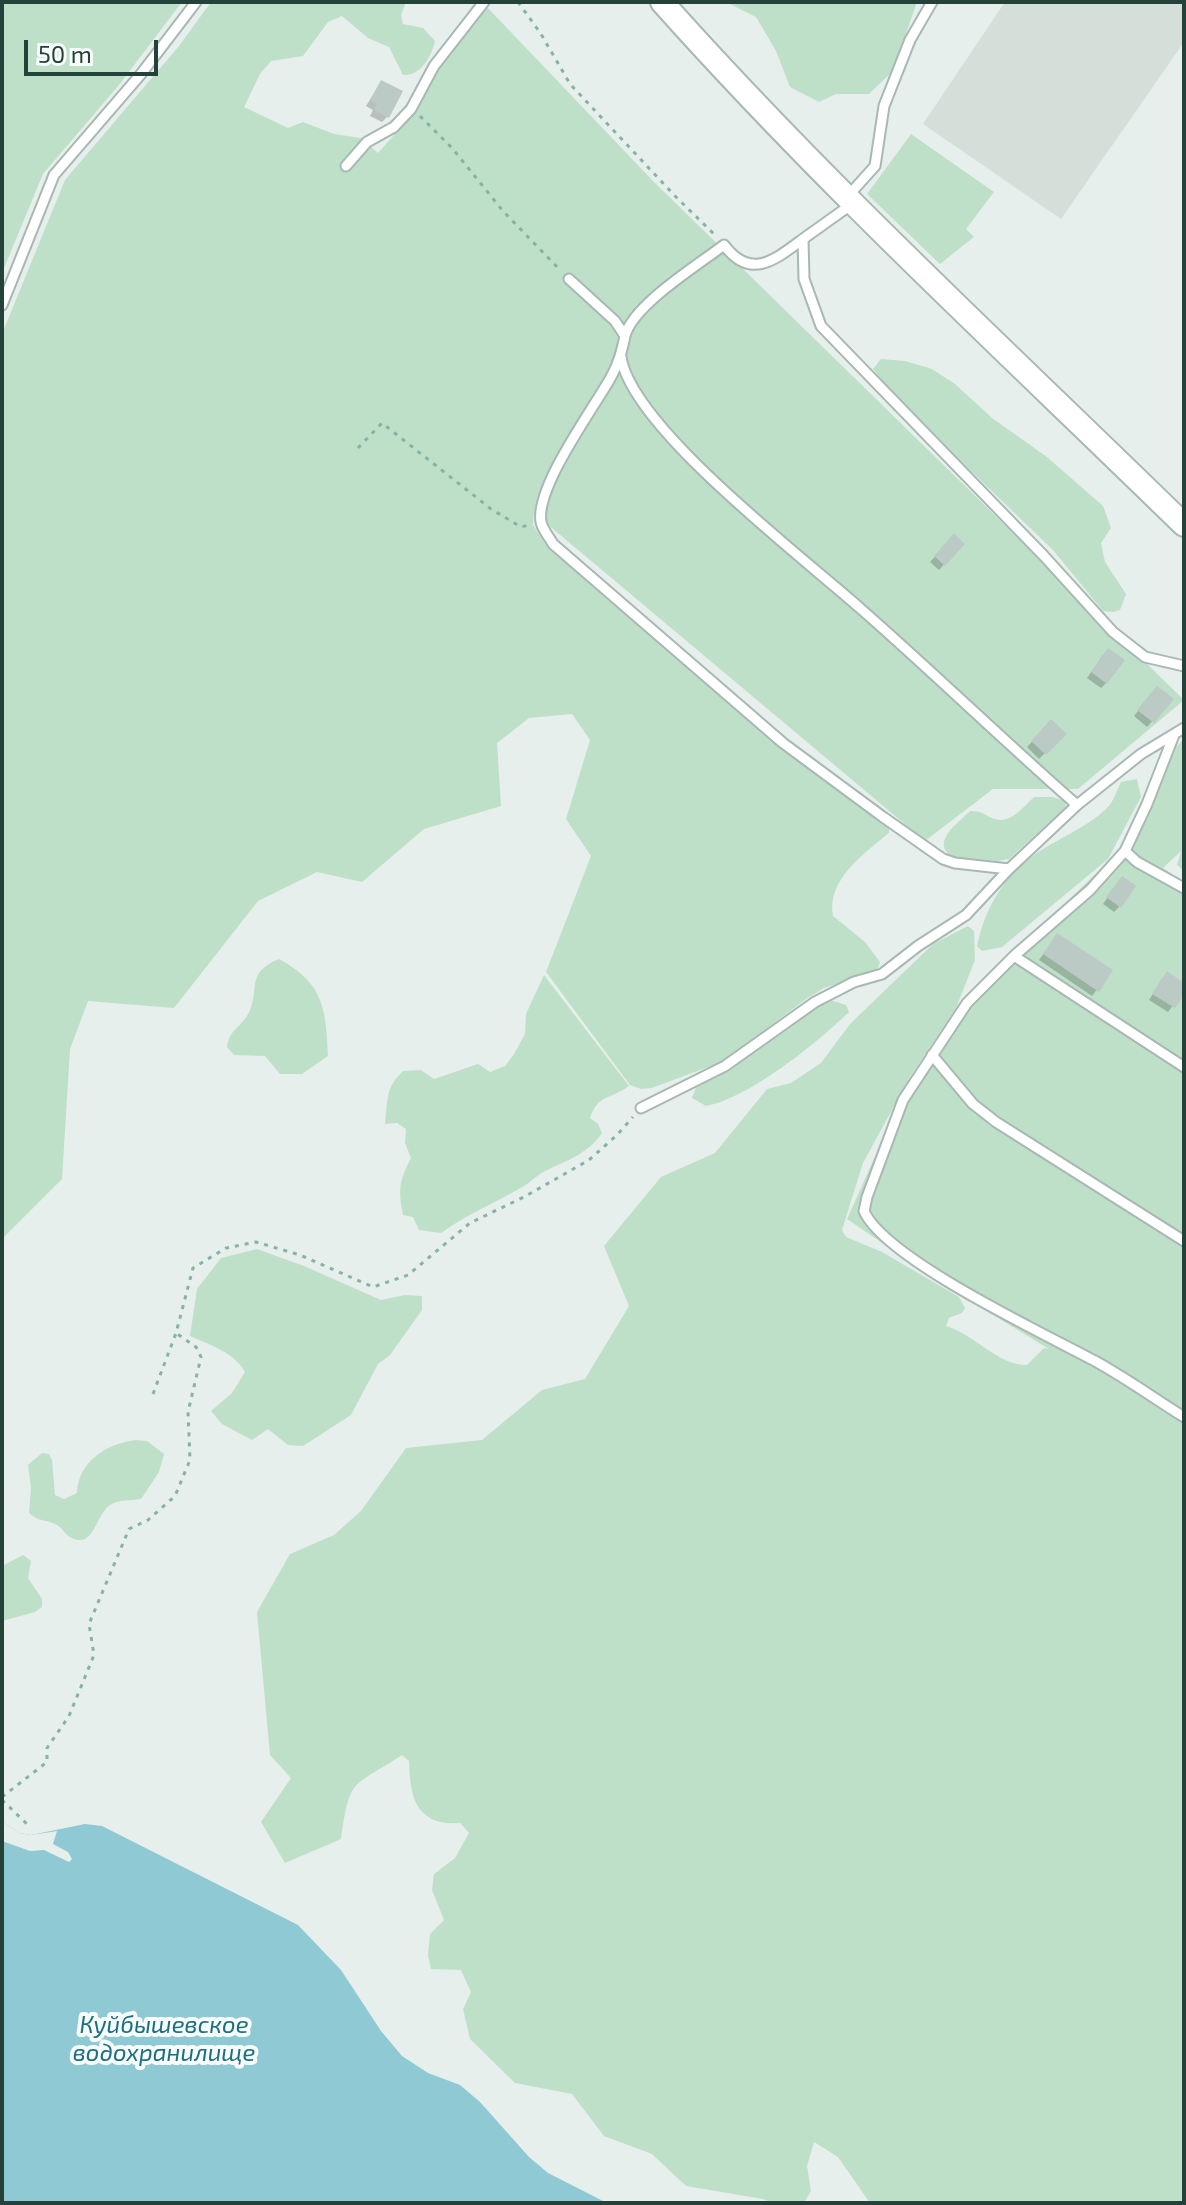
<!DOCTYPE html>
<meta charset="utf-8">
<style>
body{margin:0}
#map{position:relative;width:1186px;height:2205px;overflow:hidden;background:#e6efeb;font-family:"Exo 2",sans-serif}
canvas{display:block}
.frame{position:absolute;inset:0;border:4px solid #24423a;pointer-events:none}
.scale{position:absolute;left:24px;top:40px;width:134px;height:36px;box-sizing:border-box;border:4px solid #24423a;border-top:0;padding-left:10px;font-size:24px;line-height:28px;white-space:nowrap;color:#24423a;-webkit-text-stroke:6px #f7fbf9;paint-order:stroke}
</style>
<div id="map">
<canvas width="1186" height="2205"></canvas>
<div class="frame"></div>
<div class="scale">50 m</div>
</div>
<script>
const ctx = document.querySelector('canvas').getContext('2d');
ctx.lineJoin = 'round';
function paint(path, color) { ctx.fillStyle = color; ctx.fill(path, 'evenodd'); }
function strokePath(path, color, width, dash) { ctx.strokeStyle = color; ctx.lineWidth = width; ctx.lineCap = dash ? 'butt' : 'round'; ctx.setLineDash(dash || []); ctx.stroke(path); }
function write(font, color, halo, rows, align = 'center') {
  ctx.font = font + ' "Exo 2",sans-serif'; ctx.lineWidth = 8; ctx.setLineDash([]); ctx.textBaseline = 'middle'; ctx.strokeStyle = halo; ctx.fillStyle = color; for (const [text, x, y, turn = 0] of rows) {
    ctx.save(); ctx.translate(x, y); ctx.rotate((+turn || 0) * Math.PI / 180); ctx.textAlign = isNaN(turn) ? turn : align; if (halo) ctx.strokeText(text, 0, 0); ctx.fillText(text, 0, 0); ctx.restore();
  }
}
const built = new Path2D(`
 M1005,2H1184V42L1061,219L923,124Z`);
const green = new Path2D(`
 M2,2H182L119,85L43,174L2,273Z
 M211,2H406L401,15L403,24L423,28L435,41C431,57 421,76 403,75L389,47L368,38L342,16L328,22L303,56L271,61L260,74L244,107L288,128L303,122L334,134L361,138L378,153L410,117L437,68L486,6L654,182L1184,700L1078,789H993L925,841L534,513L533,525L550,550L809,766L889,824V833C863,854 826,881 833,916L865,942L880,962L878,968L870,973L824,988L806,999L724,1061L652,1088L641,1089L630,1085L546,972L591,856L566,819L590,740L572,714L529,718L497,743L501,806L424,829L362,882L317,872L258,901L174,1008L88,1001L70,1049L62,1179L2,1239V334L65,180L179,46Z
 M726,2H917L893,71L869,94H836L819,102L790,87L776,51L756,17Z
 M911,134L994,192L966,229L974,237L940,264L867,194Z
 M881,359L905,361L932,369L955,384L992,418L1047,457L1103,506L1111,528L1101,543L1105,562L1126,594L1120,610L1113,612L1103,611L1053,550L898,401L873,369Z
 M1184,739V871L1177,865L1181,851L1163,868L1184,882V2203H870L838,2157L814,2142L807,2166L811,2191L804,2203H772L763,2199L686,2186L652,2154L604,2136L572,2094L515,2083L470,2039L463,2009L471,1992L461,1970L431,1969L428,1955L430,1934L444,1920L432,1890L434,1874L455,1858L469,1833L460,1823C416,1826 410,1798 409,1761L402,1755C352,1788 350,1776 341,1839L285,1863L261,1822L291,1778L270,1755L257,1612L290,1554L334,1535L361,1511L406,1448L482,1440L542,1390L585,1379L629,1306L604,1246L661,1177L715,1153L767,1089L791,1083L821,1063L850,1024L933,944L968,926L974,931L975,960L956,1008L910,1077L863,1163L842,1230L846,1237L882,1252L959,1297L965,1308L962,1313L949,1318L946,1326C976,1335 997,1365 1027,1365L1044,1348L1049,1349L944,1285L847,1219L899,1103L960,1005L1116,854L1135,840L1172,751Z
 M1137,779L1141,797L1108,859L1002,947L982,951L977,946C985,908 1004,875 1037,853C1059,838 1086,828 1106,809C1113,803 1117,790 1121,782Z
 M1034,797H1052L1065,801L1066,807L1009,859L998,861L952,857C930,842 958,823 970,811C985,811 984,816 995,819C1011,824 1023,807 1034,797Z
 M279,959C324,983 326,1010 328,1056L302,1074H280L265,1056L234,1055L227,1047C229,1031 239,1028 247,1016C262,991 243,974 279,959Z
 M544,975L629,1086C610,1100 598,1094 590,1118L598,1124L602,1133C588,1154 566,1161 545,1171C537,1175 531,1182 524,1186C497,1202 467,1214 441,1233L419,1230L413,1217L403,1215C398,1190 399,1181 411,1158L405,1143L406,1129L397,1123L385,1124C388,1100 385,1088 403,1071L421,1070L434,1079L478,1064L490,1072L505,1066L514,1054L525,1034L526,1014Z
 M827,999L846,1005L849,1012C817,1043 749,1098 706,1106L692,1098L697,1085L730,1066Z
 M257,1249L304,1266L381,1300L405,1295L422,1296V1310L390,1355L378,1364L351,1415L303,1446L288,1445L268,1429L252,1440L222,1424L211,1411L232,1393L245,1372C234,1352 210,1345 190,1336L197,1289L221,1258Z
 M135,1440L147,1441L164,1454L159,1472L141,1499C130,1501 120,1499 110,1505C96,1514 94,1549 72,1538C65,1535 63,1529 57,1525C47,1519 38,1522 29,1513L31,1488L28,1465L42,1453L49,1454L52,1460L55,1495L64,1499L77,1493C78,1462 106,1444 135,1440Z
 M23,1555L31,1561L28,1578L42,1599V1607L35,1612L2,1621V1566Z`);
const water = new Path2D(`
 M2,1821L19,1833L31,1835L85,1824L102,1826L298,1925L341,1970L381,2031L402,2056L428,2073L460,2085L480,2102L529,2157L548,2173L607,2203H2Z`);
const pier = new Path2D(`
 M2,1821L19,1833L31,1835L57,1831L53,1844L68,1852L72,1859L69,1862L44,1850L30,1851L2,1841Z`);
const shadow = new Path2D(`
 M381,82L387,117L382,122L370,116L373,110L366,106Z
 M954,536L962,544L939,570L930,562Z
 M1103,655L1106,683L1101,688L1087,678Z
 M1152,694L1171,700L1147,727L1134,716Z
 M1051,722L1064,734L1039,759L1027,747Z
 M1117,884L1120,906L1114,912L1103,904Z
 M1057,935L1111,971L1092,996L1039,960Z
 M1162,979L1184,985V991L1168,1012L1149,1000Z`);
const building = new Path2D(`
 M381,80L403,91L389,118L374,110L377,104L370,100Z
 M954,533L965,544L945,566L934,556Z
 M1108,648L1125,660L1107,684L1091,672Z
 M1157,686L1174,699L1154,723L1137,710Z
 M1051,719L1067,734L1046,755L1031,741Z
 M1122,876L1136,886L1121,908L1106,897Z
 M1057,933L1113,970L1099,992L1043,954Z
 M1167,971L1184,983V995L1175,1008L1152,994Z`);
const path = new Path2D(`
 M518,2L541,34L570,84L676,197L716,236
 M420,116L452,148L503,211L560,270
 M358,448L382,423L491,509L521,527L529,525
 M153,1394L176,1333L193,1268L226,1248L256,1242L300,1255L373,1287L408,1275L470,1223L524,1197L589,1160L617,1135L633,1117
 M2,1797L47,1762V1748L69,1716L94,1655L89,1624L129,1529L148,1520L175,1496L190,1460L188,1412L201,1357L196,1347L176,1333
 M2,1800L28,1825`);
const service = new Path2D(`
 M346,166L367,142L394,127L411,109L434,66L484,2
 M848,196L875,166L884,106L910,40L932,2
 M803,239L804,279L821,326L1044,556L1113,632L1145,657L1184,666
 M569,279L615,321L625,336C622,350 619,363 611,377C594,408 535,487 541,522C542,529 550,538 553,544L783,743L883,817L943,859L955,863L1009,869
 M2,305L54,175L141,74L196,2
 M625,336C633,305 698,265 724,245C753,284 780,255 810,234C824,224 838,214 852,204
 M621,357C632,428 804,558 861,609C934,673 1004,741 1077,805
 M1174,735L1147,804L1125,851L1090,890L1014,956L967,1003L903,1100L867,1197L864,1211C885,1259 1045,1334 1095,1361C1126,1378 1155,1399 1184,1417
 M1125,851L1137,862L1184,888
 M1014,956L1184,1067
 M932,1055L973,1104L996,1122L1184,1241
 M641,1108L725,1066L815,1002L854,982L882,974L918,946L966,915L1009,869L1077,805L1141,754L1184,728`);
const tertiary = new Path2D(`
 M662,2C826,186 1008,353 1184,525`);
const waterNames = [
 ["Куйбышевское",164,2025],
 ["водохранилище",164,2053]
];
paint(built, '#d4dfda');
paint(green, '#bfe0c8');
paint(water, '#8ec9d4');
paint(pier, '#e6efeb');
paint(shadow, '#0003');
paint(building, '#bbcac4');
strokePath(service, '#a8b8b2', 13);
strokePath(tertiary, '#a8b8b2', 26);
strokePath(path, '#86b3a5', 3, [4, 6]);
strokePath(service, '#fff', 9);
strokePath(tertiary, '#fff', 22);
write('italic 24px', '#1c6f80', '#f7fbf9', waterNames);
</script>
